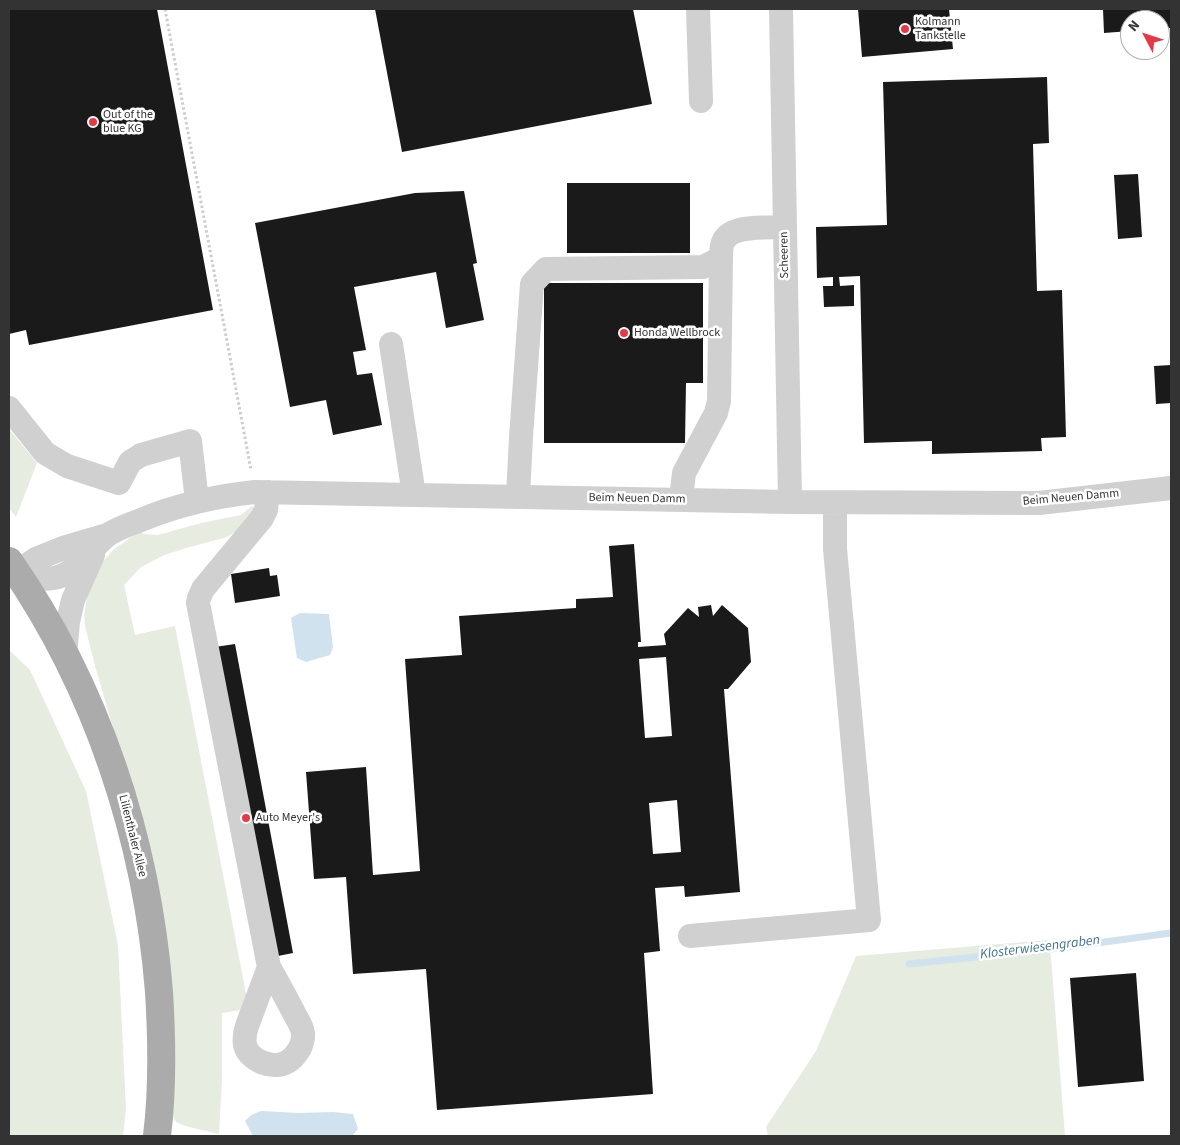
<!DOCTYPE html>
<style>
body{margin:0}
#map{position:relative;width:1180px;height:1145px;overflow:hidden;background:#fff;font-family:"Source Sans 3",sans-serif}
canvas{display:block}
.frame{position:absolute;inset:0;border:10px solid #333;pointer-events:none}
.north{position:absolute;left:1120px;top:10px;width:50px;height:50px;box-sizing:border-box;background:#fff;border:1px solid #adadad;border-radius:50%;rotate:310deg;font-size:14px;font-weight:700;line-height:20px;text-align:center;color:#333}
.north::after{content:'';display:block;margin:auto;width:18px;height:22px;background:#e63946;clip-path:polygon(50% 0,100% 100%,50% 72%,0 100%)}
</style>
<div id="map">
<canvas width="1180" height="1145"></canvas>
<div class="frame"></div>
<div class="north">N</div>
</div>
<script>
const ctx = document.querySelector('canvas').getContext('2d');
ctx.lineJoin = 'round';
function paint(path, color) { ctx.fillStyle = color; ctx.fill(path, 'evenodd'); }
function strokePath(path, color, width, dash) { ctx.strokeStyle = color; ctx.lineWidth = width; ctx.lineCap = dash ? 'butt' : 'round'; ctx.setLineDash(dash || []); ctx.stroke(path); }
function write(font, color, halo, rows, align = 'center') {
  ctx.font = font + ' "Source Sans 3",sans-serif'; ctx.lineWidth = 5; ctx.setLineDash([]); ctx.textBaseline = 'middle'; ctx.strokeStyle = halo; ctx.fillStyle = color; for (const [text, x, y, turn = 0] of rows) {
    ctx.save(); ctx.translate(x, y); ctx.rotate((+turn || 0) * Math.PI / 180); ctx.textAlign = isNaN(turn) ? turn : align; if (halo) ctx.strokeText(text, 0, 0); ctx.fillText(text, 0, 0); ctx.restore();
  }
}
const green = new Path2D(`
 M9,429L37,463L16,517L9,508Z
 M252,506L255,508L243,527L227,537L190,547L164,555L141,567L124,585L135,635L175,626L248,1004L247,1009L222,1013V1079L219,1134L185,1126L176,1122L172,1114L117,741L95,666L85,626L84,615L88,592L99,566L113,550L140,531L144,534L158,535L201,523L241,515Z
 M9,650L30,670L86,791L118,945L126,1109L123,1136H9Z
 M1048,940L1051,957L1065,1136H768L766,1127L816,1051L856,956Z`);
const water = new Path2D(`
 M300,613L329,614L333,647L330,655L306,662L297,658L291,618Z
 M261,1111L299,1113L333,1112L353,1114L358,1129L352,1136H253L245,1121L251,1115Z`);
const stream = new Path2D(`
 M909,964L1060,948L1171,933`);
const building = new Path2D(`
 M9,9H157L213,310L29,345L26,330L9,334Z
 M375,9H633L652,104L402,152Z
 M858,9H949L953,49L862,57Z
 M1103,9H1171V28L1160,29V20H1130V31L1104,33Z
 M1047,77L1049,143L1033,144L1037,291L1062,290L1066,437L1041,438L1042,451L932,454V441L864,443L860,276L839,277L840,286L854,285V306L824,307L823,286H833V277L817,278L816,227L887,225L883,82Z
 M1138,174L1142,237L1118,239L1114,175Z
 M567,183H690V253H567Z
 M464,191L477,263L473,264L484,320L446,328L436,272L354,287L366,350L353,352L357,375L372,373L382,425L333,435L326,400L290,407L255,223L415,193Z
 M544,283H703V383H686L685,443H544Z
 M1171,365V403L1156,404L1154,366Z
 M634,544L641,642H638V647L666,645L664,634L688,608L699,617L698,607L711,605L713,616L722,605L748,628L751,662L728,689H724L740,892L685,897L684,886L655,888L660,951L644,953L653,1094L437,1110L426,969L353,974L346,877L314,879L306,772L366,767L373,875L420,871L405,659L462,655L459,616L576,608V599L613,597L609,546ZM666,657L672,736L645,738L639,659ZM677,800L681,852L653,854L649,803Z
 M269,568L270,576L277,575L280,596L235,603L231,574Z
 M235,644L293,953L273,957L215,647Z
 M1136,973L1144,1081L1078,1087L1070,978Z`);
const path = new Path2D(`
 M165,9L251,470`);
const minor = new Path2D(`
 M698,9L701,101
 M781,9L790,502
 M391,344L414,495
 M9,408L45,453L67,466L119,483L130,462L141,455L190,441L197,501
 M268,492L266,510L262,518L203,589L199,598L198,603L269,967L247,1026C245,1032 244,1039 245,1045C249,1061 273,1070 287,1062C293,1059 297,1053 300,1048C302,1043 304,1038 303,1033C302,1027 298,1020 295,1015C287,999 278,983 269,967
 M518,496L521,437L532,284L546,269L703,267L721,258C721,253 721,247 723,242C731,224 767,228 784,227
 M681,500L684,473L716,413L719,401L721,258
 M16,572C31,577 45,582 61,576C82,568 92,546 109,534C119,528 130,524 141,520C177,505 216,496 255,492L790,502L1039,503L1171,488
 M16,572L36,559L66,547L107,535
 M65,656L68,622L73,600L93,555
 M690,936L869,920L835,549V503`);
const major = new Path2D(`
 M9,561C97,687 147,839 159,992C162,1040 163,1088 157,1136`);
const markers = [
 [905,29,5,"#e63946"],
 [93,122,5,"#e63946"],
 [624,333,5,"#e63946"],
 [246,818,5,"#e63946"]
];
const poiNames = [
 ["Kolmann",915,22],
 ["Tankstelle",915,36],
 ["Out of the",103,115],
 ["blue KG",103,129],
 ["Honda Wellbrock",634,333],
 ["Auto Meyer's",256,818]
];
const streetNames = [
 ["Scheeren",785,255,-91],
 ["Beim Neuen Damm",1071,498,-5],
 ["Beim Neuen Damm",637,499,1],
 ["Lilienthaler Allee",132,836,76]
];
const waterNames = [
 ["Klosterwiesengraben",1040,948,-7]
];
paint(green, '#e6ecdf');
paint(water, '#cfe2ee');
strokePath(stream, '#cfe2ee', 7);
paint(building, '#1a1a1a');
strokePath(path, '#cdcdcd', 3, [2.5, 2.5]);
strokePath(minor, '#d0d0d0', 24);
strokePath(major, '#ababab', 28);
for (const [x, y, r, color] of markers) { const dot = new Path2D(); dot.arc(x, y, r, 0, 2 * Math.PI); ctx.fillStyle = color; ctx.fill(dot); strokePath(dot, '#fff', 2); }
write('12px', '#333', '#fff', poiNames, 'left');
write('12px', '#333', '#fff', streetNames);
write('italic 14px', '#3f7597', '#fff', waterNames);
</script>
